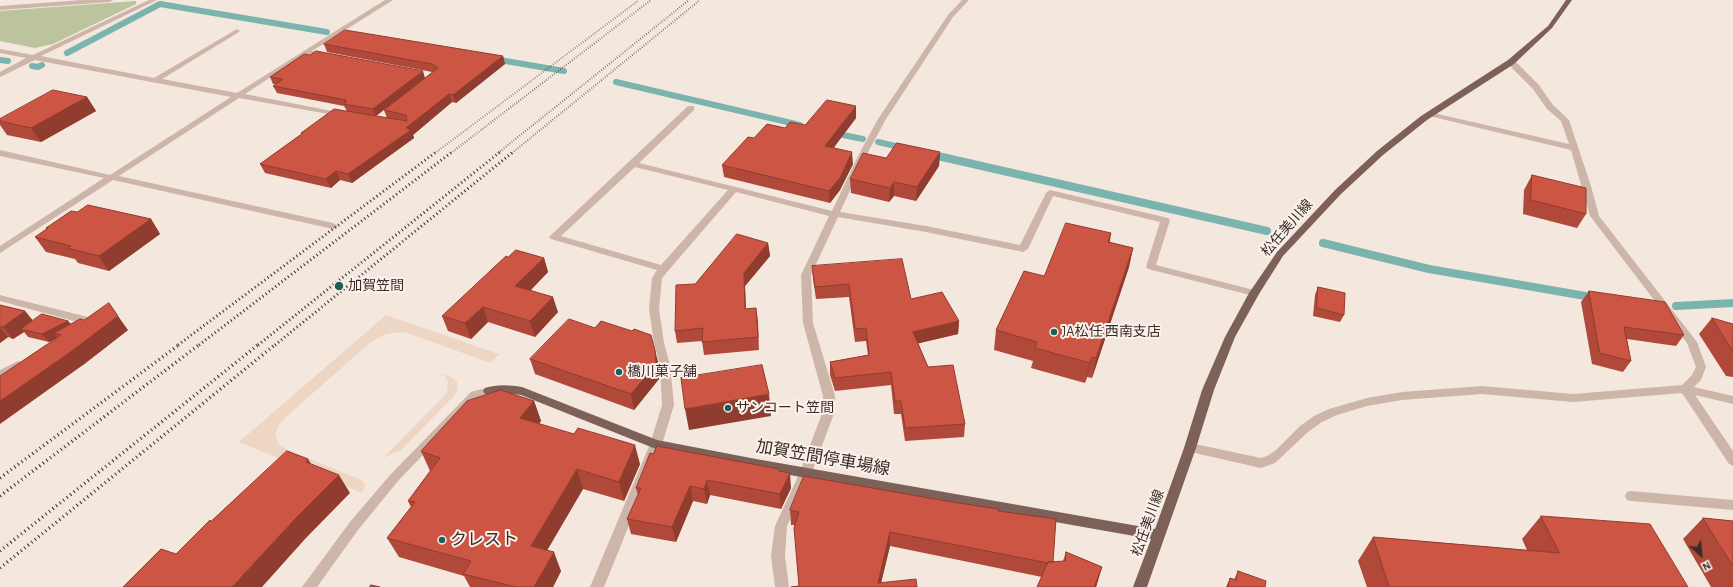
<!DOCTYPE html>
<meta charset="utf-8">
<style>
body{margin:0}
#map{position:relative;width:1733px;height:587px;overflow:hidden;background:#f4e7de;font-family:"Alegreya Sans",sans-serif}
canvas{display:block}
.north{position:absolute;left:1681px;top:535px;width:40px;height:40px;-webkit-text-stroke:3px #fbf2eb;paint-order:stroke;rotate:153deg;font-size:11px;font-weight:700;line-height:16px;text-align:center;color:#3a2c29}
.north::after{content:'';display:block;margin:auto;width:14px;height:18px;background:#3a2c29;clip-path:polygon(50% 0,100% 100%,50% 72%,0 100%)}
</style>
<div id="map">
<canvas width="1733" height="587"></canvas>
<div class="north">N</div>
</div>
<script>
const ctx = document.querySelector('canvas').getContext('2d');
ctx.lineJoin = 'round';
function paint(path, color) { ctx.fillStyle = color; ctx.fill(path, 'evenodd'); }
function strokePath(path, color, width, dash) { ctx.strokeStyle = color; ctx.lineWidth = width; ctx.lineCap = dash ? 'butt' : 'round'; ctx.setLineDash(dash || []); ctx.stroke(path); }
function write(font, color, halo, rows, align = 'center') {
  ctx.font = font + ' "Alegreya Sans","Noto Sans JP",sans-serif'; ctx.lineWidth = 4; ctx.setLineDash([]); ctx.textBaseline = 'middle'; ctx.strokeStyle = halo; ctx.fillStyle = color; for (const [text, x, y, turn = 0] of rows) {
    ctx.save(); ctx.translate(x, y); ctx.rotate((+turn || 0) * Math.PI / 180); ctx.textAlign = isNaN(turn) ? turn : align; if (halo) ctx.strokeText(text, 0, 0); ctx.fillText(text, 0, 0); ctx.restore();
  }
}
const green = new Path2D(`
 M136,1V4L53,44L35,48L0,41V11Z`);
const plaza = new Path2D(`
 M386,315L499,354L491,363L404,332L386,334L371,342L287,416L279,425L275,435L279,444L286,449L361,480L365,485L362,493L239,442Z
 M443,374L453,378L457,382L458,388L455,395L401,450L383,458L447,393L448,381Z`);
const streamFar1 = new Path2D(`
 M67,53L160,4L327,32
 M494,59L564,71
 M0,60L8,61
 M32,66L38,67L42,65
 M616,82L800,125
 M833,133L863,139
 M878,142L904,148`);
const stream = new Path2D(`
 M929,154L1267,231
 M1323,243L1429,269L1597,298
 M1676,306L1733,303`);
const minor = new Path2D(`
 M83,0H113L110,2L0,10V6Z
 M149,0H157L41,56L154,78L237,29L240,31L239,32L162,79L237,93L385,0H393L312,51L329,54V58L306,54L245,94L342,113H345V117L239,98L119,176L333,223L338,226L336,228L333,229L113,180L0,253V246L104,178L0,156V150L110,175L231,97L35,60L0,77V72L26,58L0,53V49L33,55Z
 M962,0H969L953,17L886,119L866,156L840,212L926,226L1020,245L1046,193L1050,190L1168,218L1170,220L1156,265L1258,291L1259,293L1258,295L1254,296L1148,269L1146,267L1160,222L1053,196L1028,249L1023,252L926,232L838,217L811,275L813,323L835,396V411L812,472L787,526L785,556L789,587H775L771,556L775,526L800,472L823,411V396L803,323L801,275L829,216L736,192L662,278L659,309L664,343L670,365L674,405L662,444L604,587H590L650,444L662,405L660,365L654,343L649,309L652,278L657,270L551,239L549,237L688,106H694V110L639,163L832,211L858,156L878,119L948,15ZM635,167L728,190L661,265L561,236Z
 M1508,60H1514L1539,85L1553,105L1569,120L1591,186L1599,216L1697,342L1706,367L1701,380L1694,387L1733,396V404L1695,395L1733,451V466L1729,464L1682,393L1573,402L1482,394L1402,400L1367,406L1337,415L1322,422L1308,432L1275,463L1261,468L1186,451L1184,448L1186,445L1190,443L1261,458L1267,456L1275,451L1300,426L1314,416L1329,409L1367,398L1402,392L1482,386L1573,394L1682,385L1692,375L1696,367L1687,343L1590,216L1571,150L1429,116L1425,114L1429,112L1569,144L1561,121L1547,109L1533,89L1508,64Z
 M0,295L100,320L101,323L100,326L96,327L0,301Z
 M18,361L22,362L23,365L22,368L0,379V370Z
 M489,387L493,388L495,391L493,394L479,398L468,408L398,481L358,530L317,587H302L350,522L390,475L471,392Z
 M1631,491L1733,500V510L1631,501L1627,500L1625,496L1627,492Z`);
const major = new Path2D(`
 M1566,0H1572L1552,28L1514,64L1427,120L1383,155L1341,194L1283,256L1259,294L1235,337L1214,390L1196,448L1147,587H1133L1151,539L756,469L656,449L521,395L507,393L489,395L485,394L483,391L485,388C497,384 510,385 522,387L657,440L756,459L1155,529L1184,448L1202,390L1225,337L1249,293L1277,252L1335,190L1377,151L1421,116L1508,60L1548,26Z`);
const railFar2 = new Path2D(`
 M435,153L639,0
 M451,153L651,0
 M498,153L689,0
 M512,153L700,0`);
const railFar1 = new Path2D(`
 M178,345L436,152
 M199,345L452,152
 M258,345L500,152
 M275,345L513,152`);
const rail = new Path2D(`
 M0,478L180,344
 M0,496L200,344
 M0,551L259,344
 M0,568L276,344`);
const wall = new Path2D(`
 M324,44L503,56L505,64L456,103L452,102L413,135L414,138L352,183L340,180L331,188L265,173L260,164L302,134L301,133L347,111L344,106L277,93L273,86L276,84H273L270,77L425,78L432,72L327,52ZM408,91L384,110L387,118L376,116Z
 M87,97L96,111L41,142L7,135L0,125V119Z
 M856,118L834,147L853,164L840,190L830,203L724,177L722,165L754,138L785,128Z
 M940,152L939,166L916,201L894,196L889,202L851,193L850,179L886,158Z
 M1532,175L1586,214L1577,228L1523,214L1524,190Z
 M77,212L151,219L160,234L109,271L78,263L75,259L46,252L35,237L47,229L46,228Z
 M1111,233L1110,242L1133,248L1129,267L1092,378L1087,377L1085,383L1031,368L1033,361L994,350L996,330L1044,276Z
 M768,243L770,256L745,286L746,309L756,308L759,350L704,355L702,341L677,343L675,331L695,284Z
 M508,257L544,258L548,272L531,290L558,312L535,337L488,322L471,339L448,331L442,316Z
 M812,266L911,299L959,321L958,334L918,343L928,367L965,424L964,437L905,441L901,414H894L891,385L835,391L830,375V362L868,355L866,341L855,342L849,297L816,299L813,279Z
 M1318,287L1344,315L1340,322L1313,316L1315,295Z
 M1589,291L1684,335L1676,346L1627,339L1631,361L1623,372L1592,364L1581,302Z
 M0,305L25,311L33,321H68L71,324L128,330L83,365L55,339L49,342L28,337L24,332L13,339L8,337L0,343Z
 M1712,318L1733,324V377L1726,376L1699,334Z
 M530,359L659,365V379L634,410L535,374Z
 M534,401L541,421L539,424L640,464L624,501L583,489L547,550L561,571L553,587H470L464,576L399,557L387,538L411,507L408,501L430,471L421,451Z
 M653,454L779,471L791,488L781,509L710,495L707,504L693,501L676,542L631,534L627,519L638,495L636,488Z
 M790,510L998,511L1053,562L1063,561L1066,552L1102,567L1096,587H1037L1042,577L890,546L881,583L917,587L799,586L794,525H791Z
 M1541,516L1688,587H1367L1358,561L1373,537L1527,550L1522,539Z
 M1703,518L1733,521V587H1711L1683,539Z
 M1238,571L1265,587H1226L1230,578L1234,580Z`);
const shadedWall = new Path2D(`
 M503,56L505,64L456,103L453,95Z
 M423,71L425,78L376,116L373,109Z
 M449,94L452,102L413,135L414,138L352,183L348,174Z
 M87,97L96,111L41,142L31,128Z
 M856,106V118L826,158L825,146Z
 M852,152L853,164L840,190L830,203L829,191Z
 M940,152L939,166L916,201L917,187Z
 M336,171L340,180L331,188L326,179Z
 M894,182V196L889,202L890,188Z
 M151,219L160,234L109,271L99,256Z
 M768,243L770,256L745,286L746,322L745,309L744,273Z
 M1133,248L1129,267L1092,378L1096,358Z
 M544,258L548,272L520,301L515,286Z
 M553,297L558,312L535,337L530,321Z
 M483,307L488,322L471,339L465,323Z
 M756,308L758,321L759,350L758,337Z
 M25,311L35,323L21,329L24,332L13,339L3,327Z
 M118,316L128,330L83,365L0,424V401Z
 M68,321L74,329L54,333L57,338L49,342L42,334Z
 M959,321L958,334L912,345L913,332Z
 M0,328L8,337L0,343Z
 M655,350L659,365V379L634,410L631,394Z
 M1092,357L1087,377L1085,383L1090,363Z
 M769,394L771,416L689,430L685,409Z
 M534,401L541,421L527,438L520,418Z
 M635,445L640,464L624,501L619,482Z
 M308,459L320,478L306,462Z
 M577,469L583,489L538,566L531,546Z
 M790,473L791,488L781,509L780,494Z
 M339,475L350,493L305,539L262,587H232L293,521Z
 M707,480L710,495L707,504L704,489Z
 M690,486L693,501L676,542L672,527Z
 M890,532V546L880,587L878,583Z
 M554,552L561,571L553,587H534Z
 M1102,567L1096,587H1094Z`);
const building = new Path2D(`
 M345,30L503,56L453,95L449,94L406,128L411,130L348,174L336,171L326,179L260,164L303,133H301L334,109L407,121L406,115L384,110L438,68L432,64L324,44Z
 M316,51L423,71L373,109L344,104L347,101H344L346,100L273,86L283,79L270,77L304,54L310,55Z
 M53,90L87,97L31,128L0,121V119Z
 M827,100L856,106L825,146L852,152L840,178L829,191L722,165L748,137L754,138L767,124L785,128L790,122L805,125Z
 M897,143L940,152L917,187L894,182L890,188L850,179L863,153L886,158Z
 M1532,175L1586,188V214L1531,200Z
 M88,205L151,219L99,256L67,248L71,246L35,237L48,228H46L71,211L77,212Z
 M1066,223L1111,233L1108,242L1133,248L1096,358L1092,357L1090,363L1035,348L1037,342L996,330L1024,271L1044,276Z
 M737,234L768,243L744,273L745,309L756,308L758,337L702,342L703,328L675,331L676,285L695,284Z
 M516,250L544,258L515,286L553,297L530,321L483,307L465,323L442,316L506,256L508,257Z
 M902,259L911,299L942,292L959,321L913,332L928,367L953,365L965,424L905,428L901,401H895L891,372L835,378L830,362L869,355L866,328L855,329L849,284L815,287L812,266Z
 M1318,287L1345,293L1344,315L1317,308Z
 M1589,291L1665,302L1684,335L1624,327L1631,361L1600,353Z
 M109,303L118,316L72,351L0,401V376L61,335L54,333L80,319L84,320Z
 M0,305L25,311L3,327L0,326Z
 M42,314L68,321L42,334L21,329Z
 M1712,318L1733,324V351Z
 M569,319L595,328L601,321L632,331L634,329L651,335L655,350L656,364L631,394L530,359Z
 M762,365L769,394L685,409L681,378Z
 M501,390L534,401L520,418L574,434L578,428L635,445L619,482L577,469L531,546L554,552L534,587H516L463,574L471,561L387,538L415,502L408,501L440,458L421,451L467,401Z
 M657,446L779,469V471L790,473L780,494L707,480L704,489L690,486L672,527L627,519L641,488H636L650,453L653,454Z
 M287,451L308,459L306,462L339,475L293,521L232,587H123L161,549L176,554L210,520L211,521Z
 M804,476L946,501L998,509V511L1056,519L1053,562H1048V563L890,532L878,583L916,579L917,587H791L799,586L794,528L799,512L790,510Z
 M1541,516L1650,524L1688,587H1389L1373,537L1559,553Z
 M1703,518L1733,521V566Z
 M1066,552L1102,567L1094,587H1037L1048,562L1065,561Z
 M1238,571L1266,581L1265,587H1228L1230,578L1236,580Z
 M371,585L380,587H370Z`);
const markers = [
 [339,286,5,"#1b5e5c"],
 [1054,332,4,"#1b5e5c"],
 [619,372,4,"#1b5e5c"],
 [728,408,4,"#1b5e5c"],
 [442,540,4,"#1b5e5c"]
];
const streetNames = [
 ["松任美川線",1287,228,-49],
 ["松任美川線",1148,523,-70]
];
const poiNames = [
 ["加賀笠間",348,286],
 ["JA松任 西南支店",1062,332],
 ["橋川菓子舗",627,372],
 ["サンコート笠間",736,408]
];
const nearStreetnames = [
 ["加賀笠間停車場線",823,458,10]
];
const nearPoinames = [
 ["クレスト",450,540]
];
paint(green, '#bbc49c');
paint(plaza, '#edd6c4');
strokePath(streamFar1, '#7bb3af', 6);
strokePath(stream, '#7bb3af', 8);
paint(minor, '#cdb5a9');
paint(major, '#7d6159');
strokePath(railFar2, '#3a2c29', 2, [0.5, 2]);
strokePath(railFar1, '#3a2c29', 3, [1, 3]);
strokePath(rail, '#3a2c29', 3.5, [1, 3.5]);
paint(wall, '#b0493a');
paint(shadedWall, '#903c2f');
paint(building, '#cd5543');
strokePath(building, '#903c2f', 1);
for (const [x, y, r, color] of markers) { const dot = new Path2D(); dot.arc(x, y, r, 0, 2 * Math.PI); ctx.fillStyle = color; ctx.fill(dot); strokePath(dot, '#fbf2eb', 1.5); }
write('14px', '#3a2c29', '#fbf2eb', streetNames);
write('14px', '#3a2c29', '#fbf2eb', poiNames, 'left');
write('17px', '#3a2c29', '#fbf2eb', nearStreetnames);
write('17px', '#3a2c29', '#fbf2eb', nearPoinames, 'left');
</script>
